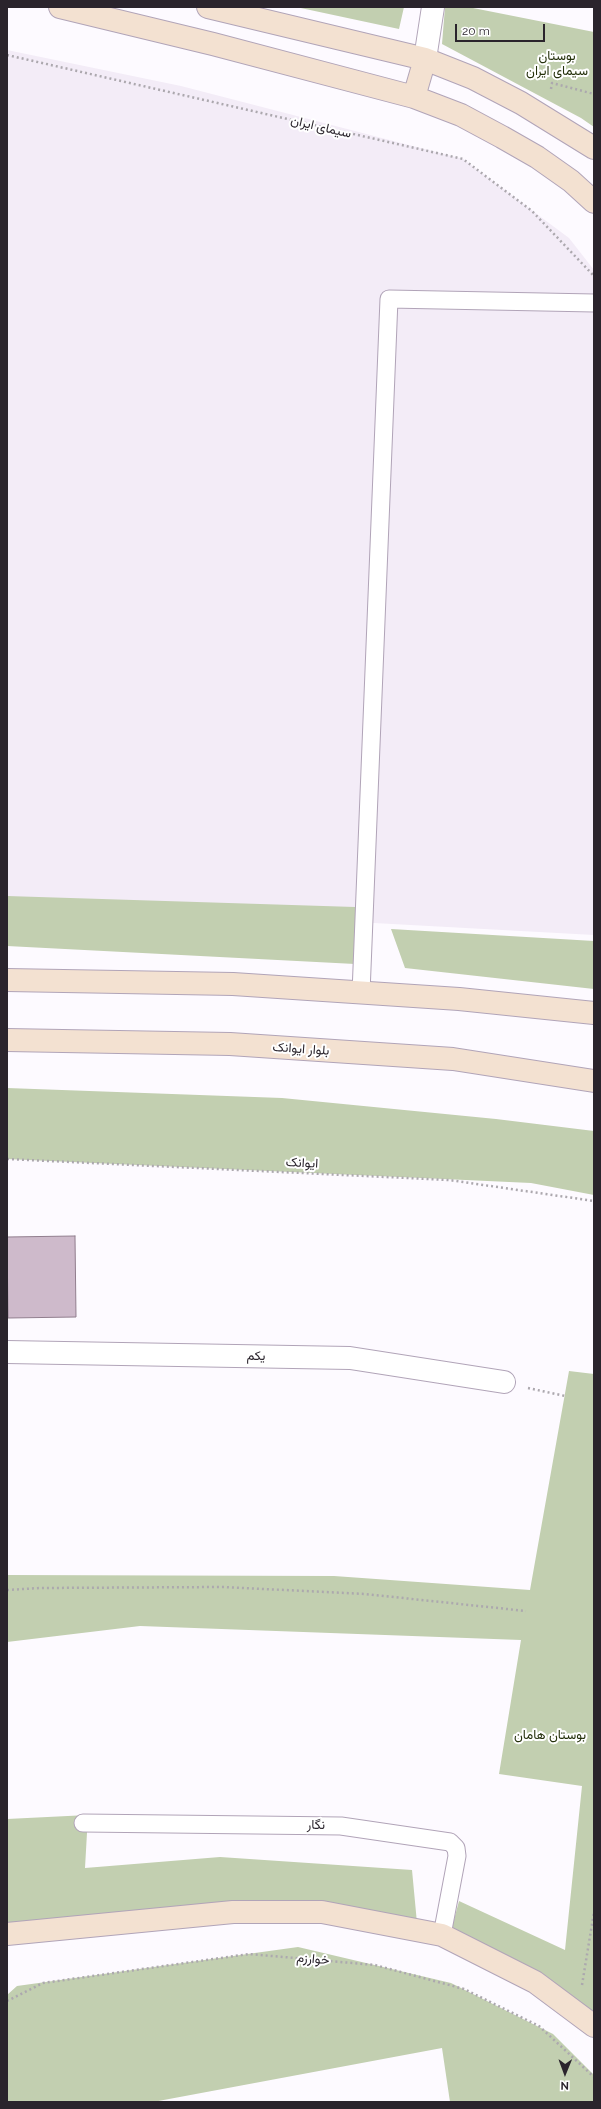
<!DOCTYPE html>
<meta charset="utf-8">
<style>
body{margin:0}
#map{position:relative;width:601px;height:2109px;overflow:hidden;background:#fdfaff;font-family:Raleway,sans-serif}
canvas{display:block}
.frame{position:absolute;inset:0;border:8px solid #2a242c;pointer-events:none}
.north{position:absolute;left:545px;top:2053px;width:40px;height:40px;-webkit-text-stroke:3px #fff;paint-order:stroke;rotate:181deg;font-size:11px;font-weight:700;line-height:16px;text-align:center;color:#2a242c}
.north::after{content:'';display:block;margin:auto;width:14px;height:18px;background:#2a242c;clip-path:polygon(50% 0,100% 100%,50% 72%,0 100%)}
.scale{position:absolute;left:455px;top:24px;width:90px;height:18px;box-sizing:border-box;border:2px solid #2a242c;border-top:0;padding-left:5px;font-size:12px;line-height:14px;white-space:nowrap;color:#2a242c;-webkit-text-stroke:3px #fff;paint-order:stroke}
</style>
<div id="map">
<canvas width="601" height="2109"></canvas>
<div class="frame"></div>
<div class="north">N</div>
<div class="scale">20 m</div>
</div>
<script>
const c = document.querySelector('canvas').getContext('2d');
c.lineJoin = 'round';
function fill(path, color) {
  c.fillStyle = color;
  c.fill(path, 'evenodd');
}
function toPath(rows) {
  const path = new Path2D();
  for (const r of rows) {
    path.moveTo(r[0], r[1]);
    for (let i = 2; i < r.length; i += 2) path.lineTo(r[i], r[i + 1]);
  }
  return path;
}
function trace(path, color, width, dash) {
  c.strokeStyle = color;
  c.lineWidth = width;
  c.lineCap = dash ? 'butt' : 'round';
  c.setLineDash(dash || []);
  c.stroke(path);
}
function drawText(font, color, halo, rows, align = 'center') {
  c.font = font + ' Raleway,Vazirmatn,sans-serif';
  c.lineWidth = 4;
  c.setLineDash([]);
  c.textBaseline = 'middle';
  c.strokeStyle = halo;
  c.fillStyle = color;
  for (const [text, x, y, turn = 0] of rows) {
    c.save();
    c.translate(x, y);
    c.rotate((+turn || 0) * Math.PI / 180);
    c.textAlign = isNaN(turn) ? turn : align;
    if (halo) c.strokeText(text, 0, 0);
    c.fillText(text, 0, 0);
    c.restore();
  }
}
fill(toPath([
 [7,50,181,86,463,159,569,238,594,270,594,935,7,903]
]), '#f3ecf7');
fill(toPath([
 [296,7,404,7,399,29],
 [445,7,468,7,594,32,594,127,581,118,442,44],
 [7,896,355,907,355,964,7,946],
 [391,929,594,941,594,989,405,968],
 [7,1088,282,1098,496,1119,594,1131,594,1195,531,1183,7,1159],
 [569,1371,594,1374,594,2016,452,1927,459,1901,565,1950,582,1786,499,1774,521,1640,140,1626,7,1642,7,1575,334,1576,530,1590],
 [88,1815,85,1868,220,1857,412,1870,417,1923,314,1903,7,1924,7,1819],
 [298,1947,451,1983,553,2034,594,2075,594,2102,450,2102,442,2048,153,2102,7,2102,7,1995,17,1986]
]), '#c2cfb0');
const building = toPath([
 [75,1236,76,1317,8,1318,7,1237,75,1236]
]);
fill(building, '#cebacb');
trace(building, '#917e8e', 1);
const lane = toPath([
 [361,993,389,299,594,303],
 [83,1823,341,1826,450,1842,456,1848,457,1856,442,1935]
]);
const street = toPath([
 [425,59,433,7],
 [7,1352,350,1358,504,1382]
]);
const secondary = toPath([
 [60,7,213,44,414,97,461,115,502,137,537,157,571,181,594,202],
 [208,7,425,59,473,78,521,103,594,148],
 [414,97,425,59],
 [7,980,233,984,459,999,594,1013],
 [7,1040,230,1044,453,1059,594,1081],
 [7,1934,233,1912,322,1912,442,1935,535,1982,594,2026]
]);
trace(lane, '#b1a4b8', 19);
trace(street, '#b1a4b8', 24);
trace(secondary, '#b1a4b8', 24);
trace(toPath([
 [7,55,463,159,532,211,594,276],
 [551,89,552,83,594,94],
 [7,1159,449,1180,594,1201],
 [528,1388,565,1396],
 [7,1590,40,1588,224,1587,365,1594,526,1611],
 [582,1985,594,1912],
 [7,2001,43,1983,249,1954,375,1965,464,1989,539,2026,594,2077]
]), '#aca8ae', 2.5, [2, 3]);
trace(lane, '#fff', 17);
trace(street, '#fff', 22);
trace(secondary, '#f3e1d1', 22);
drawText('13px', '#24300b', '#fff', [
 ["بوستان",557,56],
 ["سیمای ایران",557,71],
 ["بوستان هامان",550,1735]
]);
drawText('13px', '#2a242c', '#fff', [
 ["سیمای ایران",321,127,13],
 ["بلوار ایوانک",301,1049,4],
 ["ایوانک",302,1163,3],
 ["یکم",256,1356,1],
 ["نگار",316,1825,1],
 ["خوارزم",313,1959,5]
]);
</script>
